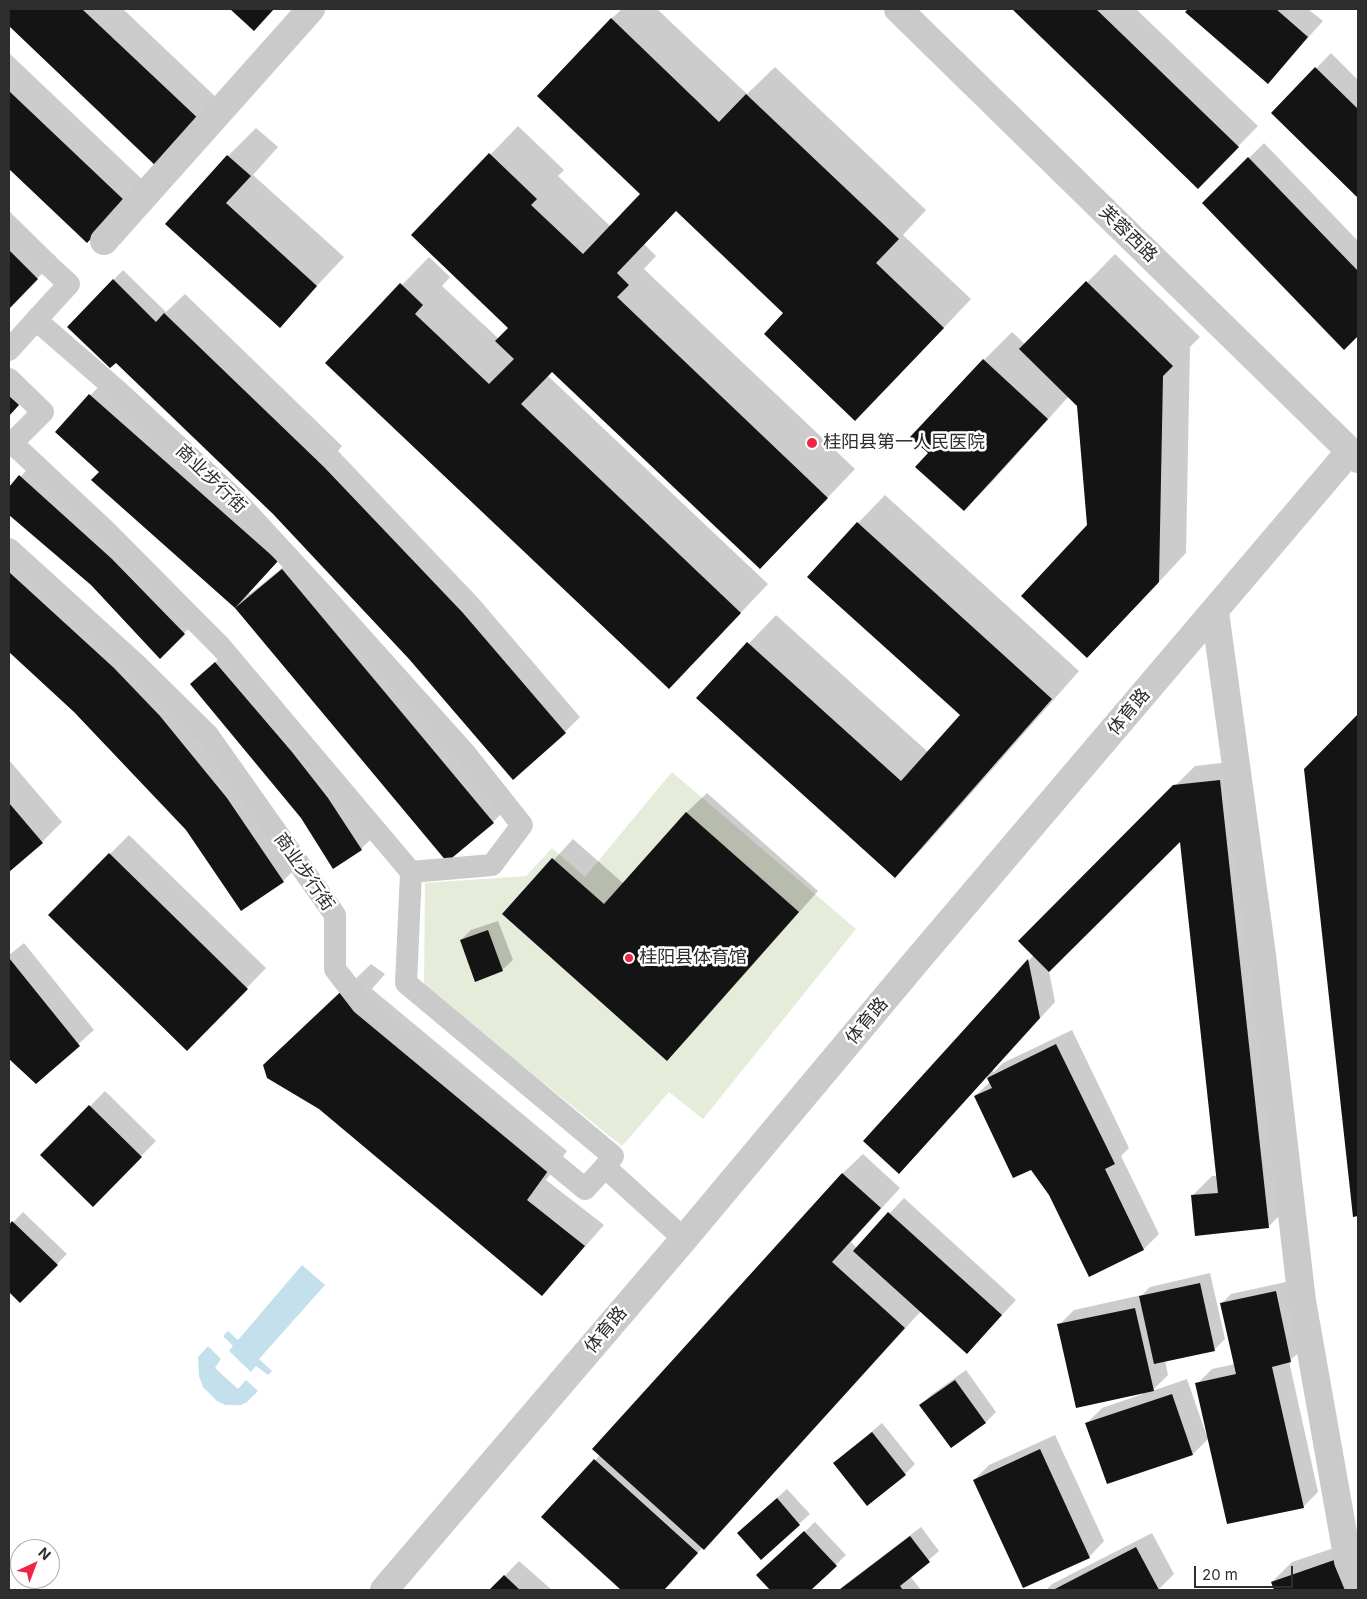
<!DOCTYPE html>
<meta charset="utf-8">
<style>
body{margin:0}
#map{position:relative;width:1367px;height:1599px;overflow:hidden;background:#fff;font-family:Inter,sans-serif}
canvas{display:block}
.frame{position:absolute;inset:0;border:10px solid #2d2d2d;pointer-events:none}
.north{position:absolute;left:10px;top:1539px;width:50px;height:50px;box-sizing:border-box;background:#fff;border:1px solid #ababab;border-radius:50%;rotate:43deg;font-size:14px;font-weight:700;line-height:20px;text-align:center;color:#2d2d2d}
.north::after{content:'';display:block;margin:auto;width:18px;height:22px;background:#ed2644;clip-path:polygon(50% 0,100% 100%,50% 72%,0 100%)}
.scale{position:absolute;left:1194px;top:1566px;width:99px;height:22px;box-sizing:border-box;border:2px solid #2d2d2d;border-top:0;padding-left:6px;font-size:15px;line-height:18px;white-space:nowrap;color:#2d2d2d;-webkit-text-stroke:4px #fff;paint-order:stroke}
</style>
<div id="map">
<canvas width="1367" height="1599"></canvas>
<div class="frame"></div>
<div class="north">N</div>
<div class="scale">20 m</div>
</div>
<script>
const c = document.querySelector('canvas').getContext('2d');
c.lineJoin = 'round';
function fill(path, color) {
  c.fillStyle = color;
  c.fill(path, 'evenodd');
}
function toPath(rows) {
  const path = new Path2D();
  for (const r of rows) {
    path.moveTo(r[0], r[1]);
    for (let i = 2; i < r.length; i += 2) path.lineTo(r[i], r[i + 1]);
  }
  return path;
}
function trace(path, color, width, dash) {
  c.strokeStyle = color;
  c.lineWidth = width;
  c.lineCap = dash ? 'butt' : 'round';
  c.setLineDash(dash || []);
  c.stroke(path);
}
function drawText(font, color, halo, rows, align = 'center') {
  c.font = font + ' Inter,"Noto Sans SC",sans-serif';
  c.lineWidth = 5;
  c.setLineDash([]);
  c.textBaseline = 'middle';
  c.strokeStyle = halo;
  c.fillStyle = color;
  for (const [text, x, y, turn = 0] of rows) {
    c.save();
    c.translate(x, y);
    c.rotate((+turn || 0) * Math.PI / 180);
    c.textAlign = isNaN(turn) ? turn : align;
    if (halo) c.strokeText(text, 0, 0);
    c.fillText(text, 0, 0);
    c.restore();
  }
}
fill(toPath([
 [672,772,856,929,703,1119,669,1092,622,1146,424,987,425,883,526,876,552,848,585,877]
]), '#e5ecda');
fill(toPath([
 [302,1265,325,1285,259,1359,272,1371,268,1375,256,1366,251,1372,229,1351,233,1346,223,1336,228,1331,238,1340],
 [208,1346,221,1359,215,1368,238,1389,246,1380,258,1391,247,1402,241,1405,225,1405,217,1401,203,1387,199,1376,198,1357]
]), '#c5e0ed');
fill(toPath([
 [9,9,123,9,221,102,159,167,9,24],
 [622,9,657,9,747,94,775,67,926,210,903,235,971,299,883,392,785,313,676,210,644,244,656,256,644,269,855,469,788,539,553,371,548,376,768,584,696,660,327,363,429,257,450,277,442,286,499,339,510,327,413,235,518,126,564,170,558,176,611,227,642,194,611,19],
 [1014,9,1136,9,1258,126,1198,187],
 [1190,9,1308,9,1323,21,1268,82,1187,12],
 [9,53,145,182,87,241,9,167],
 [1331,53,1358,80,1358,196,1273,113],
 [256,128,278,147,253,175,344,257,279,326,166,223,228,156],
 [1264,143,1358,241,1358,335,1344,348,1204,203],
 [9,211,57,258,9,308],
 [1115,254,1200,337,1190,347,1186,553,1115,629,1089,525,1078,405,1069,396,992,482,964,510,930,453,984,360,1012,332,1026,345],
 [123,270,166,312,185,294,342,446,338,451,478,598,580,717,565,732,410,658,130,350,69,327],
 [9,367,33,389,9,415],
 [100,385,292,545,249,593,250,594,298,555,508,807,493,822,236,607,93,480,100,471,57,432],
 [35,461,199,618,160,657,91,584,9,513,9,489],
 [885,495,1079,671,923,848,895,876,698,697,776,615,928,752,962,715,858,523],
 [9,543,129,653,298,866,283,881,187,830,75,711,9,650],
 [231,648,376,834,361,849,302,817,191,684],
 [1358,716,1358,1215,1354,1215,1306,769],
 [9,760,62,822,42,842,9,870],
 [1239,761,1288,1207,1268,1227,1192,1196,1212,1176,1217,1176,1181,839,1049,971,1055,1002,992,1071,994,1072,1003,1063,1072,1030,1129,1148,1121,1156,1159,1234,1144,1249,1089,1275,1050,1194,975,1096,990,1082,987,1076,914,1157,865,1141,1034,955,1020,941,1195,766],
 [707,793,818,891,687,1039,667,1059,504,914,573,839,624,884,687,812],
 [129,835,266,968,207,1029,110,854],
 [498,921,513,960,502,970,461,940,471,930],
 [24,943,94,1030,36,1082,9,1058,9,955],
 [371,964,385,974,372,989,567,1151,546,1180,604,1225,561,1274,541,1294,285,1046],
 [105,1091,156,1141,93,1205,42,1155],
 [863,1154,900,1188,851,1242,857,1248,904,1198,1016,1300,967,1353,921,1311,724,1528,704,1548,703,1547,664,1590,623,1590,543,1517,600,1455,594,1449,843,1173],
 [23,1212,67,1254,20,1301,9,1290,9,1227],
 [1210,1273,1225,1339,1215,1349,1165,1360,1168,1375,1152,1391,1187,1379,1206,1434,1208,1434,1197,1384,1212,1369,1235,1364,1221,1304,1231,1294,1286,1282,1301,1351,1289,1361,1318,1492,1303,1507,1209,1438,1193,1454,1087,1423,1102,1408,1143,1394,1143,1392,1059,1325,1074,1310,1142,1295,1150,1287],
 [966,1370,996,1412,986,1422,951,1446,921,1405,931,1395],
 [882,1423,915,1464,905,1474,834,1463],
 [1055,1435,1104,1541,1089,1557,974,1480,989,1465],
 [787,1489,810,1514,761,1558,749,1523],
 [815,1522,846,1555,810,1590,771,1590,758,1575],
 [921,1527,939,1551,910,1576,921,1590,838,1590],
 [1152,1533,1174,1574,1158,1590,1046,1590,1052,1584],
 [1358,1540,1358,1590,1275,1590,1272,1582,1292,1562],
 [519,1561,552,1590,491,1590]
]), '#0003');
fill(toPath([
 [9,9,82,9,203,123,159,169,9,26],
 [230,9,274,9,254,31],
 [1012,9,1096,9,1239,147,1198,189],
 [1188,9,1276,9,1308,37,1268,84,1185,12],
 [611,18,719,122,746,94,899,239,876,263,944,328,855,421,764,334,783,313,676,211,617,273,629,285,617,297,828,498,760,569,552,372,521,404,741,613,669,689,325,363,400,283,423,305,415,314,489,384,514,359,495,341,508,328,411,235,489,153,537,199,531,205,583,254,640,194,537,96],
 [1315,67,1358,109,1358,198,1271,113],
 [9,91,126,202,87,243,9,169],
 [227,155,251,176,226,203,317,286,280,328,165,224],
 [1248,157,1358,271,1358,336,1344,350,1202,203],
 [9,250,38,279,9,309],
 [113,279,156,322,164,313,324,467,463,613,566,733,513,780,409,659,273,514,116,363,110,368,67,327],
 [1086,281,1173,366,1163,376,1159,582,1087,658,1021,596,1087,525,1077,406,1019,349],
 [983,359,1048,419,964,511,915,467,928,453,910,437],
 [89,394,278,561,235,608,282,569,494,823,447,862,235,608,91,480,99,472,55,432],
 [9,396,19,405,9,416],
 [19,475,112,559,185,634,160,659,91,585,9,515,9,487],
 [857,522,1052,699,895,878,696,698,747,642,901,781,960,715,807,577],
 [9,572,114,668,160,716,227,798,284,882,241,911,186,830,74,712,9,652],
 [215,662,292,752,328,798,362,850,333,869,301,818,190,684],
 [1358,714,1358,1216,1353,1217,1304,769],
 [1220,780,1269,1228,1195,1236,1191,1195,1218,1193,1180,842,1049,972,1018,941,1173,785],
 [9,803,43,843,9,872],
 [686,812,799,912,667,1061,502,914,552,858,604,904],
 [109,853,248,989,187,1051,48,915],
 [488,930,503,971,475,982,460,940],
 [9,958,80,1046,36,1084,9,1059],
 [1028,959,1040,1018,899,1174,863,1141],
 [351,982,548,1171,527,1200,585,1246,542,1296,319,1109,267,1078,263,1065],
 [1056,1044,1115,1164,1105,1169,1144,1250,1089,1277,1049,1195,1031,1170,1013,1178,974,1096,992,1088,987,1078],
 [89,1105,142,1157,93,1207,40,1155],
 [842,1173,881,1208,832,1262,905,1328,704,1550,592,1449],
 [888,1212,1002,1315,967,1354,853,1251],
 [12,1221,58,1265,20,1303,9,1292,9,1225],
 [1200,1283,1215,1351,1154,1364,1139,1296],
 [1276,1291,1291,1362,1272,1367,1304,1508,1227,1524,1195,1383,1236,1374,1220,1303],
 [1135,1308,1154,1391,1076,1408,1057,1324],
 [955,1380,986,1423,951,1448,919,1405],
 [1172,1394,1193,1455,1107,1484,1085,1423],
 [872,1432,906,1475,867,1506,833,1463],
 [1040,1449,1090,1558,1023,1588,973,1480],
 [594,1459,698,1553,664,1590,621,1590,541,1517],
 [777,1498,800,1525,761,1560,737,1533],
 [804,1531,837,1566,811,1590,770,1590,756,1575],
 [910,1536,930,1562,900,1586,903,1590,839,1590],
 [1136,1547,1159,1590,1053,1590],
 [1340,1558,1351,1590,1274,1590,1271,1582],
 [504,1575,520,1590,489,1590]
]), '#141414');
trace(toPath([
 [9,229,69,284,36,320,119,392,232,496,325,597,465,753,522,825,492,865,411,872],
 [9,350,36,320],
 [9,379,43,412,12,443,105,530,221,647,411,872,406,983,613,1156,605,1167,684,1239],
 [9,549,139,667,208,735,335,915,335,969,362,1004,585,1189,605,1167]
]), '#cacaca', 22);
trace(toPath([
 [104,241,311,9]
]), '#cacaca', 28);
trace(toPath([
 [898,9,1358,459],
 [1215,612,1262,955,1302,1301,1348,1561,1358,1585],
 [384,1590,684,1239,919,958,1350,451]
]), '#cacaca', 28);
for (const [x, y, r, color] of [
 [812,443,6,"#ed2644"],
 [629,958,5,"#ed2644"]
]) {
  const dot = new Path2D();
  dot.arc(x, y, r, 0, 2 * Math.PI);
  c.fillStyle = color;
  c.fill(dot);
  trace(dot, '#fff', 2);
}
drawText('18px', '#2d2d2d', '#fff', [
 ["芙蓉西路",1128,234,44],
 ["商业步行街",211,479,44],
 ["体育路",1129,712,-50],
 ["商业步行街",304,872,55],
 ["体育路",867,1021,-50],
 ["体育路",606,1330,-50]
]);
drawText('18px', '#2d2d2d', '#fff', [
 ["桂阳县第一人民医院",823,443],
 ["桂阳县体育馆",639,958]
], 'left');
</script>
